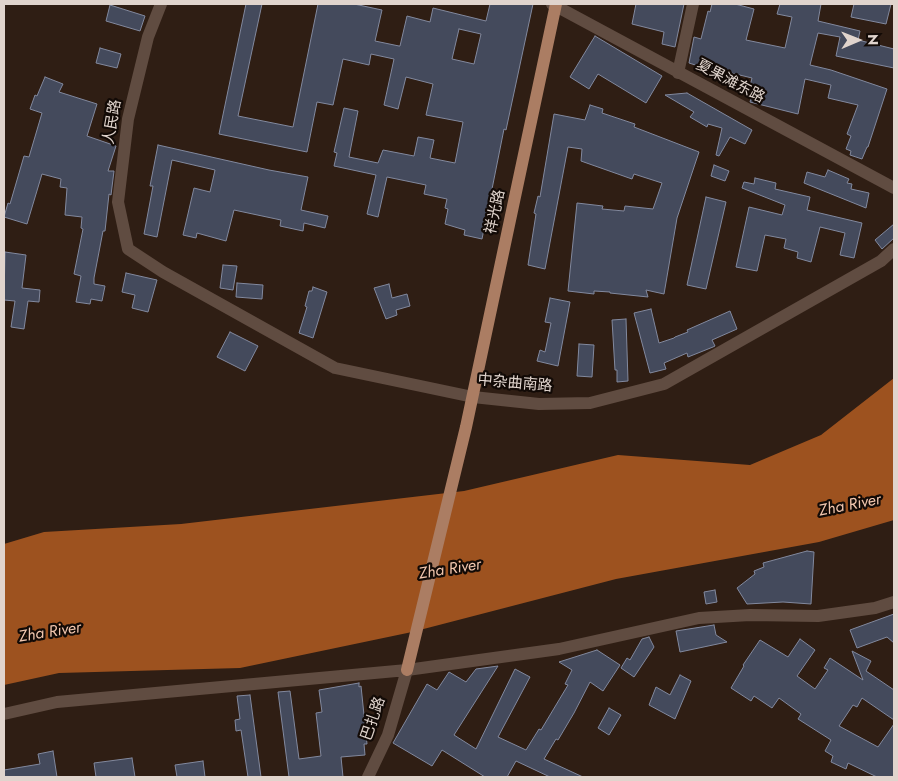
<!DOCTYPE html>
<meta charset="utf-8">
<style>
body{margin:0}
#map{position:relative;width:898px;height:781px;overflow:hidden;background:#2f1e14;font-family:Jost,sans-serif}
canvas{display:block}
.frame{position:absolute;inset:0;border:5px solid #e0d4cd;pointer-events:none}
.north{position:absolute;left:833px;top:15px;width:50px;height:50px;-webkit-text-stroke:4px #120a06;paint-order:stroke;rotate:89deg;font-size:14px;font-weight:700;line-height:20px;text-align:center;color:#e0d4cd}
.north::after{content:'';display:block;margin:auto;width:18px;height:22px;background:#e0d4cd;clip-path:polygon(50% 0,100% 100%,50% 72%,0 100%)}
</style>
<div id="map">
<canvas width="898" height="781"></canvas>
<div class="frame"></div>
<div class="north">N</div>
</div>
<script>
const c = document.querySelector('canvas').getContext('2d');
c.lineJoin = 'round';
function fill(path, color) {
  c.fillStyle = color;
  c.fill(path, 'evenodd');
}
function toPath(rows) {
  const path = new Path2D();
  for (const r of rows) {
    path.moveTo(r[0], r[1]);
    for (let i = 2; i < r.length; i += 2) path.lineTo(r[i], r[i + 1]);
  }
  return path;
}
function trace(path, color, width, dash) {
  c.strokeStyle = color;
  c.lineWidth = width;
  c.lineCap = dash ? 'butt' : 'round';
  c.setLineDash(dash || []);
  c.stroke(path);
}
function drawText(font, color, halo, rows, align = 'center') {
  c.font = font + ' Jost,"Noto Sans SC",sans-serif';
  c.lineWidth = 4.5;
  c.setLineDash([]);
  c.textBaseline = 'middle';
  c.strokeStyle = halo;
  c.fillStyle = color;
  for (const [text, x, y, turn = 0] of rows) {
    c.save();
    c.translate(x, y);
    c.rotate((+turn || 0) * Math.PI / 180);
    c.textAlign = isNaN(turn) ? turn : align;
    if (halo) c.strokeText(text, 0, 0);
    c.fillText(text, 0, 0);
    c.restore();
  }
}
fill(toPath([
 [894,378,894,520,819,542,616,579,412,632,240,668,59,673,4,685,4,544,44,532,181,524,464,491,618,455,750,465,821,435]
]), '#9d521f');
const building = toPath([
 [246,4,262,4,238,116,293,127,318,4,354,4,382,10,375,41,399,46,400,46,407,16,430,22,433,8,486,21,490,4,533,4,506,130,504,129,482,239,464,235,465,230,445,224,448,209,445,208,447,199,424,194,426,185,387,177,378,217,367,214,376,175,334,166,337,153,334,152,344,108,358,111,349,157,378,163,383,150,414,156,418,137,434,140,430,158,455,163,463,122,426,115,433,84,406,77,398,109,384,105,394,59,371,54,369,65,343,59,333,105,317,102,307,152,219,134,246,4],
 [459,29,481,34,474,64,452,59,459,29],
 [636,4,684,4,675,47,662,44,664,32,632,24,636,4],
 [712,4,735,4,754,9,746,40,785,48,792,17,777,14,780,4,821,4,818,21,860,31,858,40,894,49,894,68,836,56,840,37,818,33,810,65,831,70,887,89,868,147,867,147,862,159,850,155,851,151,846,149,851,136,847,134,858,105,828,98,831,85,805,79,798,114,750,102,754,87,750,86,752,78,711,68,711,70,689,63,694,37,701,39,708,11,710,12,712,4],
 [854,4,891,4,886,24,851,17,854,4],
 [110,5,145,16,140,31,106,21,110,5],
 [595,36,662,76,646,103,598,74,589,89,570,77,595,36],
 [100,48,121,54,117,68,96,63,100,48],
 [45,77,63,84,59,92,97,104,87,136,116,146,108,171,114,171,111,195,109,194,105,231,103,231,94,278,94,284,105,286,102,301,91,299,90,304,76,302,81,276,74,274,83,229,81,228,82,217,65,215,67,188,60,187,61,179,42,174,27,224,4,217,8,203,10,204,24,156,29,157,42,113,30,109,35,95,37,96,45,77],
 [687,93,752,130,745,144,730,137,719,156,716,155,722,128,708,124,707,127,690,117,694,112,665,95,687,93],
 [590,105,603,109,602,113,635,124,634,127,699,152,677,218,664,294,646,290,648,297,610,293,610,292,594,291,594,294,568,291,577,203,603,206,602,209,624,211,625,206,653,209,662,183,634,174,632,179,581,161,582,149,568,147,545,269,528,265,536,214,534,213,538,196,540,197,554,114,585,120,590,105],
 [158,145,269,170,308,177,301,210,328,216,325,228,304,223,303,231,280,226,281,220,234,210,226,241,197,233,196,238,183,235,194,188,210,192,215,170,172,160,157,237,144,234,153,186,150,186,158,145],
 [714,165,729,171,725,181,711,176,714,165],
 [828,170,849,179,847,183,852,184,851,189,869,193,866,208,804,183,807,172,825,177,828,170],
 [755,178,776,183,775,189,810,197,807,210,862,223,854,258,840,255,845,233,820,227,811,262,797,258,798,252,784,248,786,239,765,235,757,271,736,267,749,207,782,215,785,205,742,188,744,182,754,184,755,178],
 [706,197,726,202,706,289,687,285,706,197],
 [894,224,894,238,882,249,875,240,894,224],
 [5,252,26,255,22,288,40,290,39,302,28,301,24,329,11,327,15,301,4,300,5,252],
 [223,265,237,266,233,290,220,288,223,265],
 [126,273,157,280,148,312,132,308,135,295,122,292,126,273],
 [237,283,263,285,262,299,236,297,237,283],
 [389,284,392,298,407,294,410,306,396,310,397,315,386,319,374,288,389,284],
 [313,287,327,292,313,338,299,333,307,307,305,306,309,291,312,291,313,287],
 [550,298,570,302,558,366,537,361,540,350,545,352,551,323,545,322,550,298],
 [651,309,659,343,674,338,675,337,688,332,687,330,730,311,737,329,712,340,715,346,713,347,688,357,687,353,664,363,666,369,650,373,634,313,651,309],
 [626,319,628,381,617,382,617,370,615,370,612,320,626,319],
 [230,332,258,346,245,371,217,357,230,332],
 [579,344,594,345,592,377,577,376,579,344],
 [807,551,814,552,811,604,783,602,747,604,737,588,755,574,754,571,764,567,763,563,807,551],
 [715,590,717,602,706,604,704,592,715,590],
 [894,614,894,643,887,637,857,648,850,630,894,614],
 [714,625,716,635,727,642,680,652,676,631,714,625],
 [649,637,654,647,634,677,621,668,627,658,630,660,642,639,649,637],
 [800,639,815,650,797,676,815,689,828,670,824,668,830,658,863,680,852,651,871,661,866,671,894,690,894,720,862,698,857,707,853,705,839,726,878,747,894,724,894,777,877,777,848,763,846,769,831,762,833,756,825,751,831,740,798,719,801,714,779,698,772,708,754,696,751,701,731,688,744,666,743,665,760,640,788,657,800,639],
 [597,650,620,665,603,691,590,682,574,713,558,740,556,739,544,759,583,777,550,777,516,761,507,777,485,777,442,750,432,766,393,743,427,684,437,690,449,672,466,682,476,669,498,666,454,735,476,749,515,669,530,677,498,737,526,750,539,729,541,730,568,685,565,684,572,670,559,662,597,650],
 [680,675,691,681,675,719,649,705,656,687,670,695,680,675],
 [359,683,359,687,361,686,367,744,364,744,365,755,341,757,343,777,289,777,278,692,290,691,299,759,321,756,316,713,322,712,319,690,359,683],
 [250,695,259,762,261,777,248,777,241,730,236,731,235,720,240,719,237,696,250,695],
 [609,708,621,715,609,735,598,728,609,708],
 [53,751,57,777,4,777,4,770,40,764,38,754,53,751],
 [132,758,135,777,96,777,94,763,132,758],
 [203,761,205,777,177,777,175,765,203,761]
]);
fill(building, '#444a5c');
trace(building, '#82899e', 1);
trace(toPath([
 [161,4,148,37,128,119,118,202,128,249,163,272,335,368,473,397,539,404,590,403,664,384,881,261,894,249],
 [552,4,894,188],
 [678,73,693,4],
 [4,714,57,702,407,670,559,649,699,618,750,615,818,616,875,608,894,602],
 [368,777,388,735,407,670]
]), '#604c41', 12);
trace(toPath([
 [407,670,466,427,556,4]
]), '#ab7d63', 12);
drawText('15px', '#e0d4cd', '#120a06', [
 ["夏果滩东路",730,82,28],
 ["人民路",113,122,-80],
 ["祥光路",496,212,-78],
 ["中杂曲南路",515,384,5],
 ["巴扎路",374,719,-71]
]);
drawText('italic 16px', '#f1c6ae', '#120a06', [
 ["Zha River",850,506,-11],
 ["Zha River",450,570,-9],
 ["Zha River",50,633,-9]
]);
</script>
